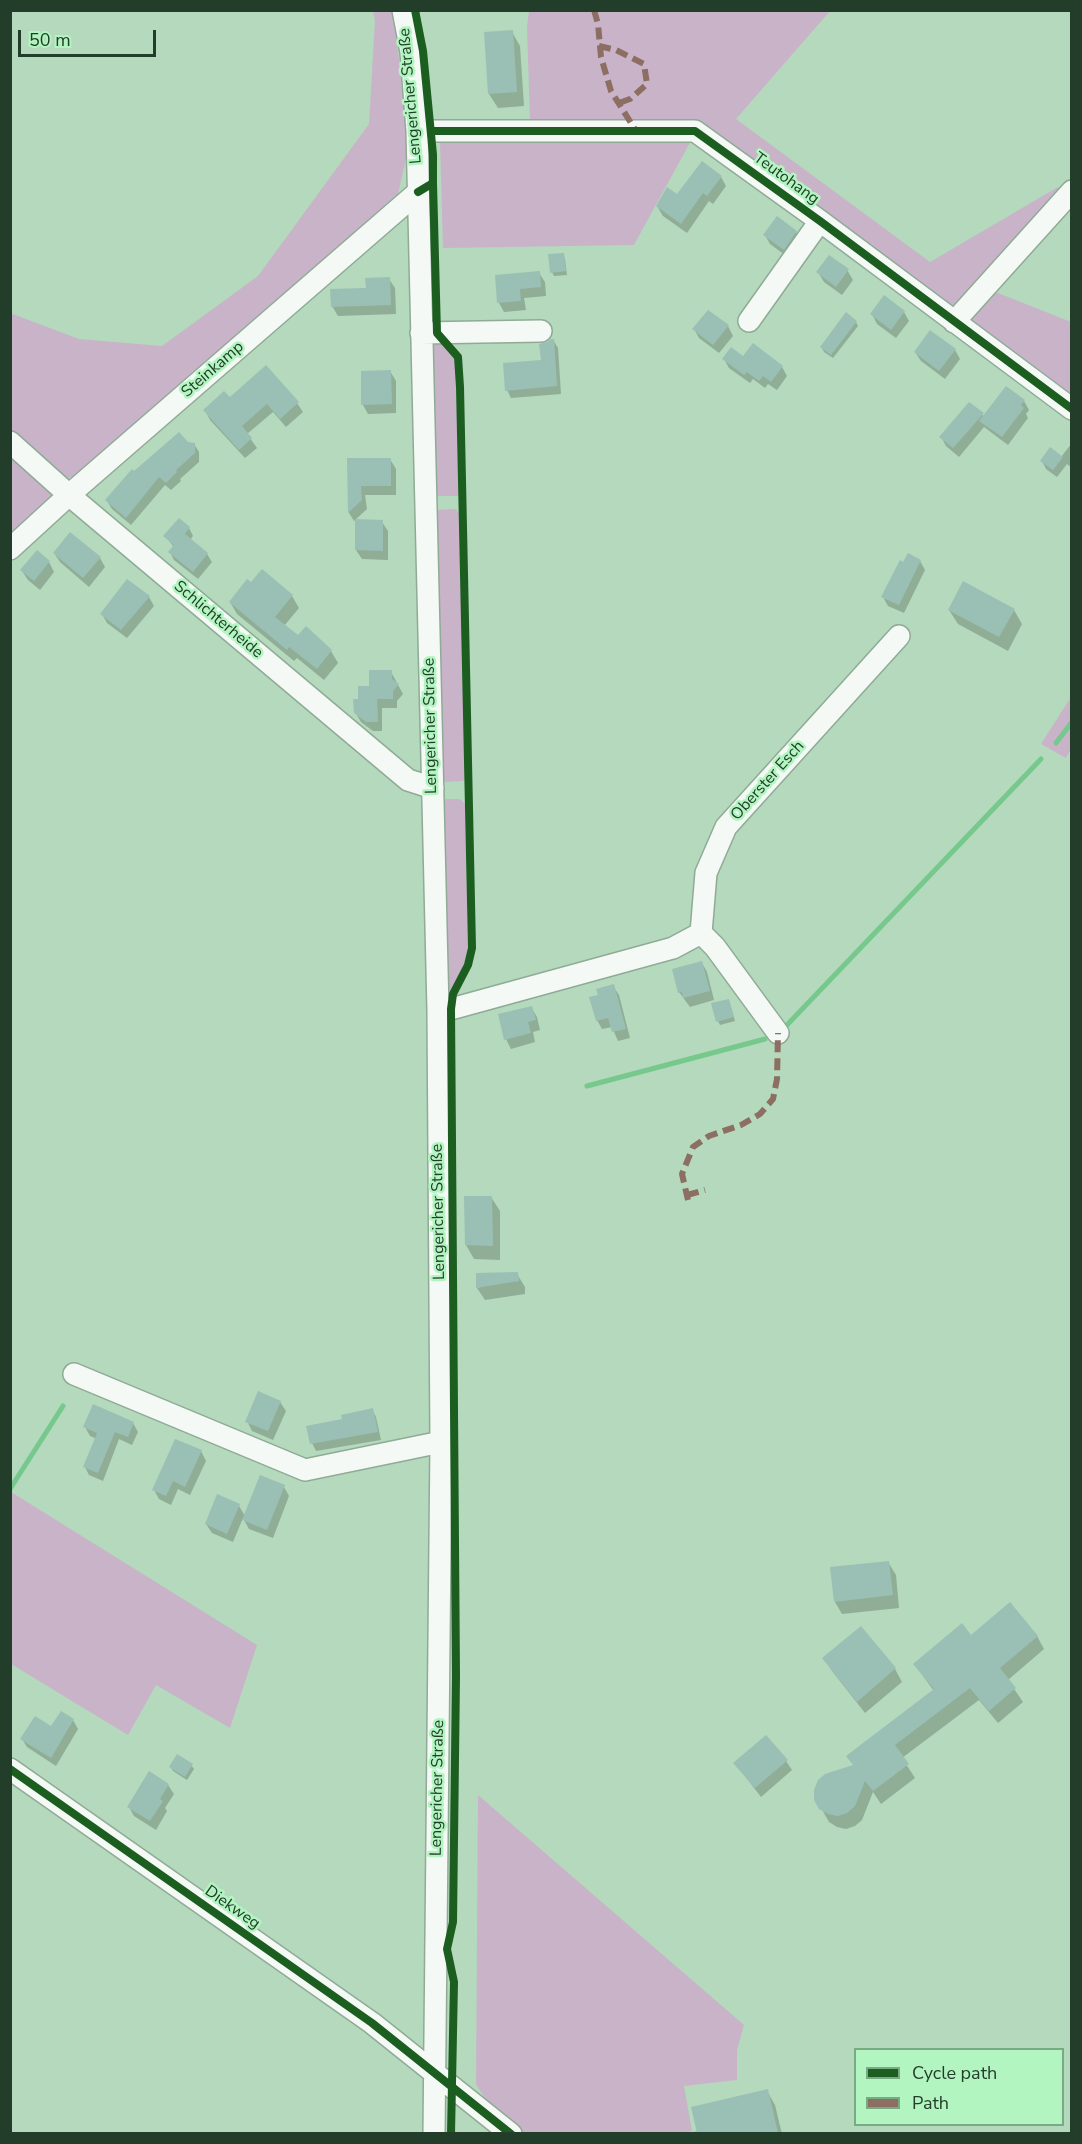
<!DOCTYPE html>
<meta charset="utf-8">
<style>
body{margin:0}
#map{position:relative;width:1082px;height:2144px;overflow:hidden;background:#b4d9bc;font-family:"Nunito Sans",sans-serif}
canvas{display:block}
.frame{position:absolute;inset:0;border:12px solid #223d29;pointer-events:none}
.legend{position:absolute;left:854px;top:2048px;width:210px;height:78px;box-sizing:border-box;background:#b2f5c0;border:2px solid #78ab84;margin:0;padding:8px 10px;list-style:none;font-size:18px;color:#223d29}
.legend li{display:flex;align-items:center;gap:12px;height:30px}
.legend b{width:30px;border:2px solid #78ab84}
.scale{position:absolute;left:18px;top:30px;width:138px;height:27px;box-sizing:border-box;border:3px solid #223d29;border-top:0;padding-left:8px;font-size:18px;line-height:21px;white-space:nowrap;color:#223d29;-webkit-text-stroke:4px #b2f5c0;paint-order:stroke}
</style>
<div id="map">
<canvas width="1082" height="2144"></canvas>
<div class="frame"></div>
<ul class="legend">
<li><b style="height:8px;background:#1b5e20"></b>Cycle path</li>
<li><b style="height:8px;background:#8d6e63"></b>Path</li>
</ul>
<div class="scale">50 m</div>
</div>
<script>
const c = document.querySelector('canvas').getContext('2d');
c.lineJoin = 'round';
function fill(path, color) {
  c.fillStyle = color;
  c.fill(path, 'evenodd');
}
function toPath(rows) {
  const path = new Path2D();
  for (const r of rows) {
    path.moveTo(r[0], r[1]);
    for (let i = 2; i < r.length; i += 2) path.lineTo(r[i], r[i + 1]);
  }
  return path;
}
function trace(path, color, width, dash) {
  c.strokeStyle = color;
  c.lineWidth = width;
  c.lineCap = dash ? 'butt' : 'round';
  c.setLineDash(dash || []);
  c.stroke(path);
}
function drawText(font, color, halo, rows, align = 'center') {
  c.font = font + ' "Nunito Sans",sans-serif';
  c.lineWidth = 5;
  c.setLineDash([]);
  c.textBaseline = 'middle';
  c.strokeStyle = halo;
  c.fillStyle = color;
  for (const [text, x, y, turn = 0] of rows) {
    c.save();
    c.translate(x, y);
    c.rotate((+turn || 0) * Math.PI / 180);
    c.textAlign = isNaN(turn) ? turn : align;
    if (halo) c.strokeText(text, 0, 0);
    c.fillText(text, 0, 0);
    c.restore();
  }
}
fill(toPath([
 [373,11,393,11,395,21,408,150,398,194,88,470,66,479,11,430,10,313,79,339,162,346,258,276,369,124,375,21],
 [529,11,830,11,736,119,930,262,1058,187,1062,191,951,311,698,125,530,121,527,27],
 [693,137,634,245,443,248,440,141],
 [993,291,1071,322,1071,400,969,324,974,310],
 [440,341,455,360,456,370,459,496,434,496,430,345,434,342],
 [10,448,54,488,55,500,10,540],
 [456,509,460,515,465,779,463,781,446,782,442,780,435,510],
 [1071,697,1071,749,1066,758,1041,744],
 [446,799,460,799,465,804,468,946,465,961,450,996,445,993,443,800],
 [11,1492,257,1645,230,1728,156,1685,128,1735,11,1664],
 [478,1795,744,2025,737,2050,737,2080,684,2086,692,2131,680,2133,523,2133,489,2105,476,2084]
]), '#c9b3c9');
fill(toPath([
 [512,32,520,46,524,106,498,108,489,94],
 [721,177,726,186,713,204,709,201,687,233,663,216,657,206],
 [796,232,801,242,789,258,770,244,765,235],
 [563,254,565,259,567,275,554,276,552,272],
 [847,270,853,280,842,295,824,282,818,272],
 [539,273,545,282,546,296,524,298,526,310,504,312,499,303],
 [389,279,395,288,396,314,338,316,332,306],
 [904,312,909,321,896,338,877,324,872,314],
 [856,322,858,326,833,358,824,352,822,348],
 [728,326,733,336,719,353,699,338,694,329],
 [553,340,558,348,561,394,511,398,507,390,542,361],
 [955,350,960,359,945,379,921,361,915,352],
 [724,359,782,367,787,376,777,390,768,384,765,388,753,379,750,383,729,368],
 [390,371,396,381,396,413,368,414,363,405],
 [230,400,297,403,303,412,286,427,273,412,247,434,257,448,245,458,210,420,205,410],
 [1024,401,1029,410,1026,414,1028,418,1008,445,984,427,959,457,946,446,941,437,982,414,984,417],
 [1072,443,1072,468,1067,464,1057,477,1046,469,1042,461,1061,457],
 [187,444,194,444,199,452,199,462,180,479,181,481,171,490,165,485,131,525,112,509,107,501,134,473],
 [390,459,396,469,396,495,365,495,367,509,354,521,349,513,349,460],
 [357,521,382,522,388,531,388,560,362,559,356,550],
 [189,528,193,536,190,540,207,554,212,562,198,579,174,560,170,552,174,547,165,536],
 [54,553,100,558,105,567,89,587,60,562],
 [920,561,925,570,904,613,888,606,883,597,904,564],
 [49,562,54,572,40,590,28,580,22,571],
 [292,596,299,608,284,626,299,637,331,651,338,663,324,680,297,658,294,661,237,614,230,602],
 [149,597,154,606,127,638,107,623,102,614],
 [949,610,1014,610,1022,624,1008,651,958,624],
 [391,672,403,694,397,701,397,708,382,708,382,731,373,731,361,722,355,712,359,700,371,687],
 [702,963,707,972,714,1000,690,1007,679,992],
 [613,986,619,995,630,1038,618,1041,612,1027,602,1029,597,1020,599,996],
 [730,1004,735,1021,720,1025,718,1021],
 [531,1007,537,1017,540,1030,533,1032,535,1042,511,1049,506,1039],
 [491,1197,500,1211,500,1260,474,1259,466,1245],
 [517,1274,525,1287,525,1294,485,1300,477,1288],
 [280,1402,286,1411,273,1440,252,1431,247,1421],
 [372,1409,376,1417,381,1440,316,1451,312,1443,343,1420],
 [133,1423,138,1432,132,1445,119,1439,103,1481,89,1475,85,1467,97,1439,90,1436,85,1427],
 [201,1451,206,1461,190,1495,178,1489,171,1505,159,1499,154,1490],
 [284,1487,289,1496,273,1538,249,1529,243,1518,233,1542,212,1533,206,1524,239,1506,245,1516],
 [888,1562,896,1575,899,1608,842,1614,835,1602],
 [861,1628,895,1669,902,1682,865,1713,832,1671,824,1658],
 [1037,1636,1044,1649,1008,1680,1023,1702,998,1723,979,1700,902,1758,915,1778,881,1804,873,1792,862,1820,855,1826,846,1829,837,1827,829,1822,816,1799,854,1766,848,1756,934,1691,915,1665,971,1637],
 [73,1720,78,1729,56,1766,27,1747,22,1739],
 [786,1761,792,1770,761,1797,735,1763],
 [191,1765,194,1769,187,1780,173,1771,171,1767],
 [168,1785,174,1794,165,1808,167,1811,156,1830,134,1816,129,1807],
 [767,2091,775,2105,782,2134,686,2134,698,2131]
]), '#0003');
trace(toPath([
 [1056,743,1072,722],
 [786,1026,1041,759],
 [587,1086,765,1039],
 [10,1489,63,1406]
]), '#76c88c', 5);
fill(toPath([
 [513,30,517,92,488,94,484,32],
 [702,161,722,176,707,196,703,193,681,224,656,206,667,187,677,194],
 [777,216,797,231,784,250,763,235],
 [564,253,566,271,550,273,548,254],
 [829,255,849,269,836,287,816,272],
 [540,271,541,287,520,289,521,301,497,303,495,275],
 [390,277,391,305,331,307,330,289,366,288,365,278],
 [884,295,905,311,891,330,870,314],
 [708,310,729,325,713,345,692,329],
 [846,312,857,321,831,355,820,347],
 [930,330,956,349,939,371,914,352],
 [551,339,554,339,557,386,505,391,503,363,541,360,539,344,547,342],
 [753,343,783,366,771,382,763,376,759,381,747,372,744,375,722,359,731,347,743,356],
 [266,365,299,402,280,419,267,404,242,426,252,438,239,450,203,410,224,391,230,397],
 [391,370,392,404,361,405,361,371],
 [1006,386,1025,400,1021,405,1024,408,1002,437,979,421],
 [969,402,984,413,953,448,939,437],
 [179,432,188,442,195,443,195,453,176,470,177,472,166,483,159,477,126,518,105,500,132,469,134,471],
 [1050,447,1063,457,1053,470,1040,461],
 [347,458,391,458,391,486,361,486,362,500,348,513],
 [179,518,190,527,185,534,208,553,193,572,168,552,174,545,163,536],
 [355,519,383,520,383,551,355,550],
 [70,532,101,557,83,578,53,553],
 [37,550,50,561,34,581,20,570],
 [908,553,921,560,899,605,881,597,900,560,903,562],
 [262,569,293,595,275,617,298,635,306,626,332,650,317,669,289,647,287,650,229,602,247,579,251,582],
 [127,579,150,596,121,630,100,614],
 [963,581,1015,609,999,637,948,610],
 [369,670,392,670,392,679,399,684,393,691,393,699,377,699,378,722,366,722,354,713,353,699,358,699,358,686,369,686],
 [702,961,710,991,683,998,682,992,678,993,672,969],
 [614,984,626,1029,612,1032,608,1018,596,1021,589,997,598,995,596,989],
 [729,999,734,1017,716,1022,711,1003],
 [532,1006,536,1020,528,1022,531,1033,504,1040,498,1014],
 [464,1196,492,1196,493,1246,465,1245],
 [518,1272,519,1281,476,1288,476,1273],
 [258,1391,281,1401,268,1431,245,1422],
 [93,1404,134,1422,128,1437,115,1432,98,1473,83,1467,97,1433,83,1427],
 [373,1408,378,1432,310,1444,306,1426,342,1419,341,1415],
 [175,1439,202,1450,185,1487,173,1481,166,1496,152,1490],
 [260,1475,285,1485,267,1530,242,1520],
 [217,1494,240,1504,227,1534,205,1524],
 [889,1561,893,1595,834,1602,830,1567],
 [1010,1602,1038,1636,1000,1668,1016,1688,989,1711,970,1688,895,1745,909,1764,873,1791,865,1781,855,1806,847,1813,838,1816,828,1814,819,1809,814,1800,814,1790,818,1780,825,1774,853,1765,846,1756,934,1689,913,1664,962,1623,971,1635],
 [861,1626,896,1668,857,1702,822,1658],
 [61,1711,74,1719,51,1758,20,1739,35,1716,51,1726],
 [766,1735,788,1760,755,1788,733,1763],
 [177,1754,193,1764,185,1777,169,1767],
 [149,1771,169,1784,160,1799,163,1801,150,1821,127,1807],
 [768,2089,778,2133,697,2133,691,2107]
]), '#9abfb5');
const minor = toPath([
 [403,10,411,52,417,131,438,1010,441,1442,434,2134],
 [417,131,695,131,820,221,1072,409],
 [749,321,820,221],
 [954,322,1072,191],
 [421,333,541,331],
 [10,442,69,495,408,780,433,788],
 [10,549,69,495,418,192],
 [701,933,706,873,726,827,899,636],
 [701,933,715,947,778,1033],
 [438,1010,451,1009,673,948,701,933],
 [74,1374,305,1470,441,1442],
 [10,1769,372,2023,511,2134]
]);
trace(minor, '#8fab95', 24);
trace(minor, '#f4f9f5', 21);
trace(toPath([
 [594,10,598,24,601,57,611,91,636,131],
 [599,46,616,50,644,64,647,84,630,99,619,103],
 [687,1195,705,1190],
 [688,1200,682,1174,693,1147,709,1136,741,1125,760,1114,773,1099,777,1079,778,1033]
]), '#8d6e63', 6, [12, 6]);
trace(toPath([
 [415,10,423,51,433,155,433,183,418,192],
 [431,131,695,131,820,221,1072,409],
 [433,183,437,333,458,357,460,387,472,948,468,965,453,994,451,1009,456,1676,453,1922,447,1949,454,1982,451,2134],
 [10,1769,372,2023,511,2134]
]), '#1b5e20', 8);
drawText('16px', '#223d29', '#b2f5c0', [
 ["Lengericher Straße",411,96,-95],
 ["Teutohang",786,179,36],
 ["Steinkamp",213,370,-41],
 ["Schlichterheide",218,620,40],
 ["Lengericher Straße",431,726,-91],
 ["Oberster Esch",768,781,-48],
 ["Lengericher Straße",439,1212,-91],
 ["Lengericher Straße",438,1788,-89],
 ["Diekweg",232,1908,35]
]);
</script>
